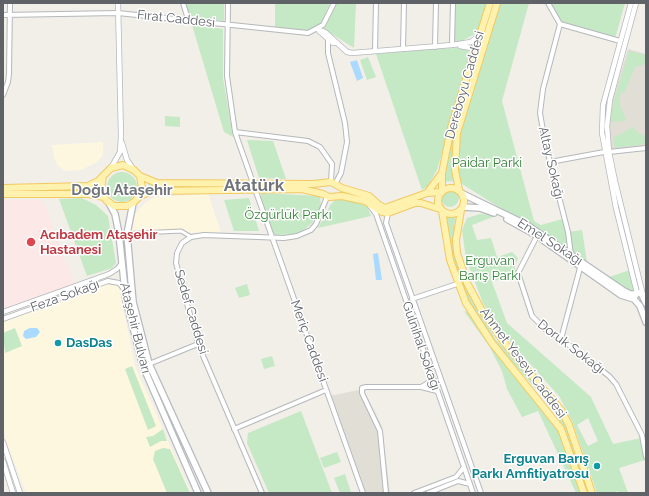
<!DOCTYPE html>
<meta charset="utf-8">
<style>
body{margin:0}
#map{position:relative;width:649px;height:496px;overflow:hidden;background:#f1efe8;font-family:Raleway,sans-serif}
canvas{display:block}
.frame{position:absolute;inset:0;border:4px solid #5f6368;pointer-events:none}
</style>
<div id="map">
<canvas width="649" height="496"></canvas>
<div class="frame"></div>
</div>
<script>
const c = document.querySelector('canvas').getContext('2d');
c.lineJoin = 'round';
function fill(path, color) {
  c.fillStyle = color;
  c.fill(path, 'evenodd');
}
function toPath(rows) {
  const path = new Path2D();
  for (const r of rows) {
    if (r.length === 3) {
      path.moveTo(r[0] + r[2], r[1]);
      path.arc(r[0], r[1], r[2], 0, 2 * Math.PI);
      continue;
    }
    path.moveTo(r[0], r[1]);
    for (let i = 2; i < r.length; i += 2) path.lineTo(r[i], r[i + 1]);
  }
  return path;
}
function trace(path, color, width, dash) {
  c.strokeStyle = color;
  c.lineWidth = width;
  c.lineCap = dash ? 'butt' : 'round';
  c.setLineDash(dash || []);
  c.stroke(path);
}
function drawText(font, color, halo, rows, align = 'center') {
  c.font = font + ' Raleway,sans-serif';
  c.lineWidth = 3;
  c.setLineDash([]);
  c.textBaseline = 'middle';
  c.strokeStyle = halo;
  c.fillStyle = color;
  for (const [text, x, y, turn = 0] of rows) {
    c.save();
    c.translate(x, y);
    c.rotate((+turn || 0) * Math.PI / 180);
    c.textAlign = isNaN(turn) ? turn : align;
    if (halo) c.strokeText(text, 0, 0);
    c.fillText(text, 0, 0);
    c.restore();
  }
}
fill(toPath([
 [103,142,103,155,97,162,81,170,65,171,58,166,54,158,52,145],
 [208,194,221,232,130,234,135,214,145,203,155,197],
 [112,282,118,283,135,366,191,493,26,493,5,439,3,414,3,322]
]), '#fef7e0');
fill(toPath([
 [628,49,646,54,646,145,612,150,609,134,610,108],
 [363,389,382,426,390,493,364,493,330,396]
]), '#e1ded6');
fill(toPath([
 [3,200,43,200,74,284,3,309]
]), '#fce8e6');
fill(toPath([
 [185,3,224,3,224,21,190,16],
 [275,3,330,3,321,24,306,31,275,28],
 [337,3,356,3,354,48,324,29],
 [454,3,486,3,478,32,462,41,453,41],
 [493,3,495,3,455,133,452,168,454,181,443,182,454,126],
 [499,3,529,3,502,101,534,221,541,225,566,218,569,232,582,230,587,262,462,184,456,169,457,133],
 [550,3,625,3,615,39,562,24],
 [192,25,223,29,223,78,233,137,224,132],
 [461,48,467,50,471,56,437,170,428,186,422,190,376,54,431,49],
 [629,51,646,55,646,64,635,67,624,93,621,92,619,103,625,117,627,116,625,121,611,122,611,117,614,101],
 [368,57,376,77,367,80,360,60],
 [165,116,180,117,180,127,165,126],
 [633,127,640,134,646,136,646,144,615,148,613,138],
 [247,140,273,141,286,179,259,178],
 [122,187,15],
 [148,184,158,186,247,187,158,189,148,191],
 [450,198,9],
 [261,193,320,196,321,208,314,221,303,231,296,234,273,235,261,201],
 [82,198,96,205,108,216,116,263,112,268,87,276,59,199],
 [249,198,259,231,234,231,224,200],
 [342,198,367,206,371,216,318,228,331,204,335,200],
 [480,214,498,215,472,225,477,240,491,238,497,257,512,252,518,258,515,266,516,273,492,282,507,323,591,397,613,444,641,438,645,460,619,468,628,493,619,493,618,491,611,493,597,493,572,421,559,396,500,330,483,303,466,259,462,230,467,218],
 [588,418,598,441,588,446,577,425],
 [455,216,453,246,457,263,471,297,496,340,545,393,557,409,566,426,589,493,586,493,564,428,555,413,544,398,495,343,486,330,470,304,450,251,444,217],
 [630,270,636,292,631,294,609,277],
 [247,284,250,295,239,298,235,288],
 [464,311,468,312,492,347,558,430,581,493,576,493,538,411,522,417,507,389,502,371,489,346],
 [15,328,22,346,5,353,3,333],
 [272,356,275,366,264,369,261,359],
 [132,366,156,426,148,430,125,369],
 [301,411,332,493,269,493,247,443,248,433],
 [163,429,167,441,161,441,150,447,146,437,153,436],
 [163,448,170,449,190,493,167,493,153,459,155,451],
 [337,452,341,462,324,468,320,458],
 [345,474,351,492,340,493,334,478]
]), '#c5e8c5');
fill(toPath([
 [357,60,363,78,357,81,350,62],
 [378,253,382,280,376,280,373,254],
 [30,328,37,328,40,332,36,337,26,339,23,336,24,331]
]), '#aadaff');
const pedestrian = toPath([
 [119,234,181,231,191,237]
]);
const minor = toPath([
 [183,3,188,19],
 [228,3,227,76,235,132,253,183],
 [548,3,560,24,620,41],
 [3,15,118,13,308,33,323,25,334,3],
 [560,24,543,89,540,113,545,142,568,232,571,255],
 [328,39,328,53,345,123,347,142,341,173,335,184],
 [452,45,453,3],
 [435,47,436,3],
 [403,49,404,3],
 [375,51,376,3],
 [3,95,8,82,9,74,10,3],
 [235,132,308,141,320,147,332,164,331,182],
 [609,152,646,148],
 [550,162,604,152],
 [255,189,363,493],
 [370,206,376,214,473,493],
 [388,213,386,223,481,493],
 [537,236,518,273,532,316,546,330,561,339,609,376,616,384,642,435,646,457],
 [412,299,457,284],
 [3,312,109,274,117,269,122,263],
 [3,319,108,281,119,283,124,289],
 [561,339,580,268],
 [149,364,198,344],
 [421,387,433,380],
 [234,429,326,390],
 [262,493,198,344,176,263,177,253,182,243,191,237,204,235,284,238,297,236,311,230,316,224,327,197],
 [386,493,380,431,362,393,362,388,366,387,421,387,437,391],
 [414,493,456,477,464,467],
 [428,493,458,481,470,484]
]);
const tertiary = toPath([
 [631,3,603,105,602,133,616,208,637,293],
 [636,3,610,100,607,126,609,152,615,181,643,295],
 [317,29,325,32,347,52,352,53,452,45,471,42,478,36],
 [319,31,333,43,336,43],
 [460,46,471,48,474,52],
 [122,143,127,160,134,170],
 [111,168,120,152,121,137,118,3],
 [3,442,20,493],
 [3,461,13,493]
]);
const secondary = toPath([
 [461,193,527,225,624,291,630,294,635,294],
 [109,203,115,214,119,234,126,300,143,366,198,493],
 [133,203,127,234,133,302,149,364,208,493],
 [463,207,480,208,494,213],
 [507,219,536,235],
 [543,240,621,295,634,299],
 [634,297,637,293,641,293,646,303],
 [634,299,640,306,646,322]
]);
const primary = toPath([
 [140,176,157,183,313,184,331,182,342,188,369,196,379,205,385,208,427,193,441,192],
 [451,201,13],
 [3,188,88,186,98,181,111,168,123,165,134,170,140,176,142,188,140,196,133,203,127,206,114,206,106,200,101,190,103,176],
 [459,190,455,170,457,133,497,3],
 [442,191,442,173,451,128,490,3],
 [427,193,442,173],
 [3,194,88,194,104,197],
 [140,196,152,191,302,189,323,194,329,197,342,196,365,201,382,212,388,213,415,203,421,203,440,209],
 [461,210,456,240,457,253,467,283,481,309,503,341,561,410,569,425,592,493],
 [442,211,450,260,466,303,492,343,561,429,584,493]
]);
trace(pedestrian, '#b5b8bc', 5);
trace(minor, '#b5b8bc', 6);
trace(tertiary, '#b5b8bc', 6);
trace(secondary, '#b6babf', 8);
trace(primary, '#f2c960', 8);
trace(pedestrian, '#fff', 3);
trace(minor, '#fff', 4);
trace(tertiary, '#fff', 4.5);
trace(secondary, '#fff', 5.5);
trace(primary, '#fff2af', 6);
for (const [x, y, r, color] of [
 [31,242,5,"#e0444e"],
 [58,343,4,"#0f9aa8"],
 [597,466,4,"#0f9aa8"]
]) {
  const dot = new Path2D();
  dot.arc(x, y, r, 0, 2 * Math.PI);
  c.fillStyle = color;
  c.fill(dot);
  trace(dot, '#fff', 1.5);
}
drawText('13px', '#5f6368', '#fff', [
 ["Fırat Caddesi",176,19,6],
 ["Dereboyu Caddesi",465,85,-74],
 ["Altay Sokağı",551,163,77],
 ["Emel Sokağı",550,242,33],
 ["Feza Sokağı",65,296,-20],
 ["Sedef Caddesi",191,312,73],
 ["Ataşehir Bulvarı",135,328,76],
 ["Meriç Caddesi",309,341,70],
 ["Gülnihal Sokağı",421,346,71],
 ["Doruk Sokağı",571,347,37],
 ["Ahmet Yesevi Caddesi",523,363,53]
]);
drawText('13px', '#348238', '#fff', [
 ["Paidar Parki",487,163],
 ["Özgürlük Parkı",288,215],
 ["Erguvan",490,261],
 ["Barış Parkı",490,276]
]);
drawText('bold 13px', '#be3a42', '#fff', [
 ["Acıbadem Ataşehir",40,235],
 ["Hastanesi",40,250]
], 'left');
drawText('bold 13px', '#0d838f', '#fff', [
 ["DasDas",66,343],
 ["Erguvan Barış",589,459,"right"],
 ["Parkı Amfitiyatrosu",589,474,"right"]
], 'left');
drawText('bold 15px', '#70757a', '#fff', [
 ["Doğu Ataşehir",122,190]
]);
drawText('bold 17px', '#70757a', '#fff', [
 ["Atatürk",254,186]
]);
</script>
